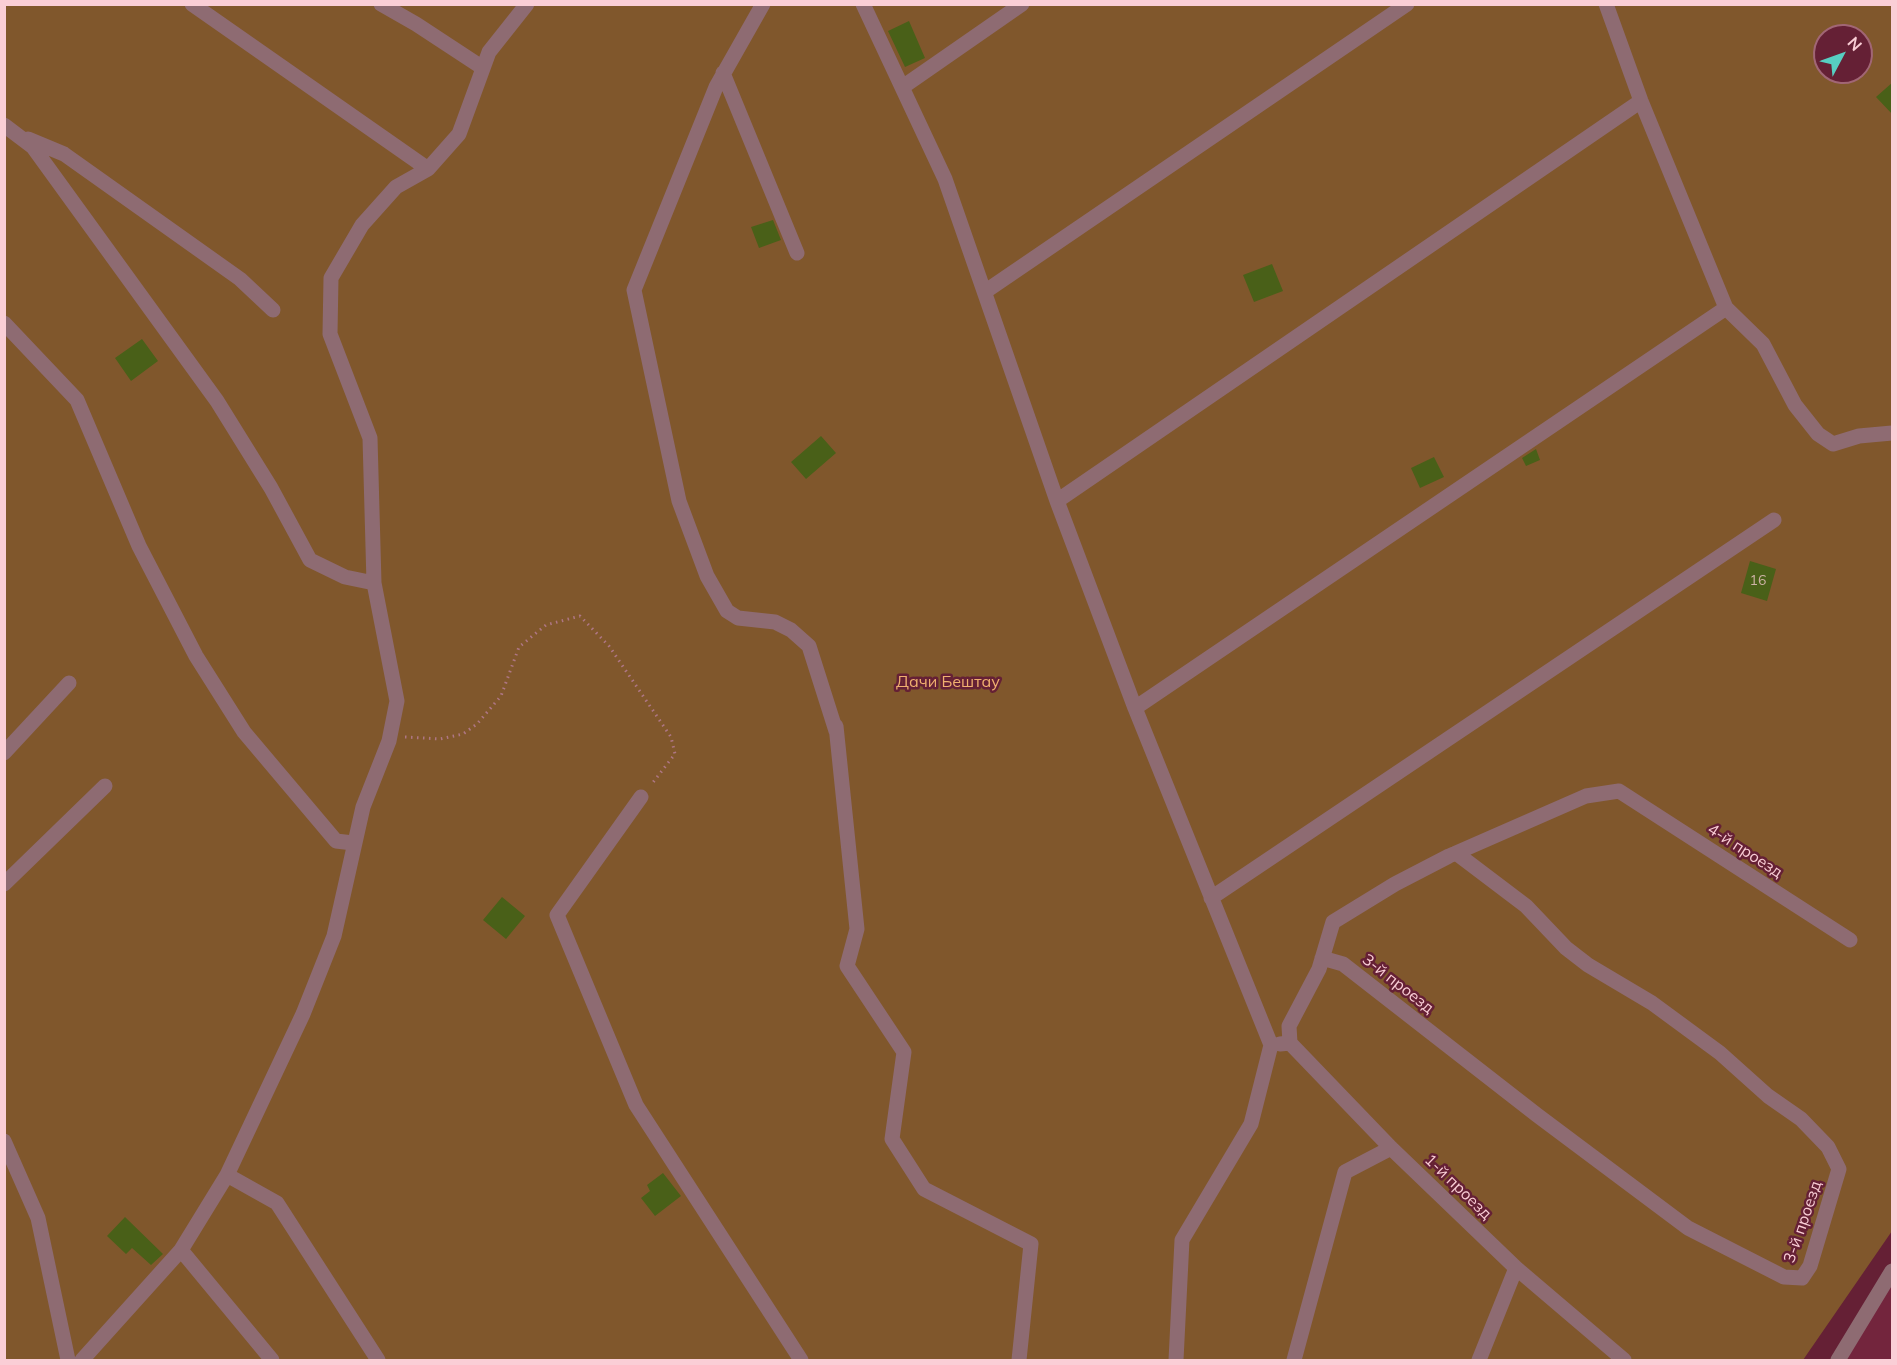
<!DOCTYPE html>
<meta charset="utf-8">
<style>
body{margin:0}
#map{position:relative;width:1897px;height:1365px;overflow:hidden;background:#652035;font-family:Mulish,sans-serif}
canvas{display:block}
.frame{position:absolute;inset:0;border:6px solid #faced6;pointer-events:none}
.north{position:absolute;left:1813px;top:24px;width:60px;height:60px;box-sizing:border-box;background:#652035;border:2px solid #a16675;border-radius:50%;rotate:49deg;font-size:16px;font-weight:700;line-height:24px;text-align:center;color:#faced6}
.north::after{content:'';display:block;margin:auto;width:21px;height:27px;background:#57cec1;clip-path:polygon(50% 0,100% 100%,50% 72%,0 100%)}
</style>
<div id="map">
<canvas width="1897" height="1365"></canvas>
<div class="frame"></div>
<div class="north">N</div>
</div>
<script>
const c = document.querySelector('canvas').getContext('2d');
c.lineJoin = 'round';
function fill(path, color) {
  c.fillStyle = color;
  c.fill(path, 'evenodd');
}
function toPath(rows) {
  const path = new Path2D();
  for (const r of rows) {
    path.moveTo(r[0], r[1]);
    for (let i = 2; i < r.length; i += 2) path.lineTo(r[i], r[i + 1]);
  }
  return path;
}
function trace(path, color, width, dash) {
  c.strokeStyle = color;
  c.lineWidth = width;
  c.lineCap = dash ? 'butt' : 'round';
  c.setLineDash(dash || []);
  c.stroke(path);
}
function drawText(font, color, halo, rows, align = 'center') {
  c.font = font + ' Mulish,sans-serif';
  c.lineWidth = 5;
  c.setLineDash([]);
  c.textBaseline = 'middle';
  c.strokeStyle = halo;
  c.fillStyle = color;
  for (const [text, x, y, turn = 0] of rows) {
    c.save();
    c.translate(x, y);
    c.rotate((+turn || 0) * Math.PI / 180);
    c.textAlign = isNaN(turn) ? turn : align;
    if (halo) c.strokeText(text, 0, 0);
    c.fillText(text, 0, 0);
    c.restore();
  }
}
fill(toPath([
 [1892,1277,1892,1360,1831,1360]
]), '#73253d');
fill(toPath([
 [5,5,1892,5,1892,1231,1803,1360,5,1360],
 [1825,36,1861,36,1861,72,1825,72]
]), '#80572c');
fill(toPath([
 [909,21,925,58,905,67,888,31],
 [1893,82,1893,115,1876,97],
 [773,220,781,240,759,248,751,227],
 [1272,264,1283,291,1254,302,1243,275],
 [142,339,158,361,131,381,115,358],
 [821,436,836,453,806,479,791,462],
 [1536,449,1540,460,1526,466,1522,458],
 [1434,457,1444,477,1420,488,1411,468],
 [1750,561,1776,569,1767,601,1741,593],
 [502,897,525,916,506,939,483,920],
 [663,1173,681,1196,655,1216,641,1198,650,1191,647,1185],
 [125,1217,163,1254,151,1265,132,1248,126,1254,107,1236]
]), '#496018');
trace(toPath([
 [405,737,440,739,463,734,477,724,501,696,519,647,546,625,580,616,609,646,671,737,675,754,651,785]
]), '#ae7684', 3, [1.5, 4.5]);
trace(toPath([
 [192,4,428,169],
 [381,4,416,24,483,68],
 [763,4,716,87,634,290,679,501,707,576,727,611,738,618,775,622,791,630,809,646,836,731],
 [863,4,945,179,1057,501,1135,708,1271,1045,1251,1124,1182,1240,1176,1360],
 [1606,4,1641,101,1726,308,1763,344,1795,405,1818,434,1833,444,1859,436,1892,433],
 [723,73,797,253],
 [904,86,1022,4],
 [4,125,33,147,217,401,271,488,310,560,345,577,374,583],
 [28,139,64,154,240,279,273,310],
 [986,291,1407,4],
 [4,323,77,400,139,546,196,656,244,732,336,841,353,843],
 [1057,501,1641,101],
 [1135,708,1726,308],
 [836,726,857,929,847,966,904,1052,892,1139,924,1189,1031,1244,1019,1360],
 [4,753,69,683],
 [641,797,557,915,636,1105,801,1360],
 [4,884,105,786],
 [1211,898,1774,520],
 [1322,958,1343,964,1537,1115,1688,1228,1784,1277,1802,1278,1810,1266,1839,1169,1828,1147,1801,1119,1768,1096,1720,1053,1652,1003,1588,965,1566,948,1526,906,1456,853],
 [1290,1043,1289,1026,1319,969,1333,922,1395,884,1449,856,1586,796,1619,791,1850,940],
 [1280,1044,1290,1043,1391,1148,1516,1268,1624,1360],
 [4,1141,38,1218,68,1360],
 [227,1175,277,1203,378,1360],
 [181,1250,272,1360],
 [82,1360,181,1250,227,1175,303,1014,334,936,363,807,389,741,397,701,374,583,370,438,330,334,331,278,362,225,396,187,428,169,459,134,489,52,527,4],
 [1294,1360,1345,1172,1391,1148],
 [1479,1360,1516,1268],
 [1838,1360,1892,1271]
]), '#8e6b72', 15);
drawText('14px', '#ceb2a6', null, [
 ["16",1758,581]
]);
drawText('16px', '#f0b06f', '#652035', [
 ["Дачи Бештау",948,682]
]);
drawText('16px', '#faced6', '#652035', [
 ["4-й проезд",1745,851,33],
 ["3-й проезд",1398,984,38],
 ["1-й проезд",1458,1187,44],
 ["3-й проезд",1803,1222,-71]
]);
</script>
